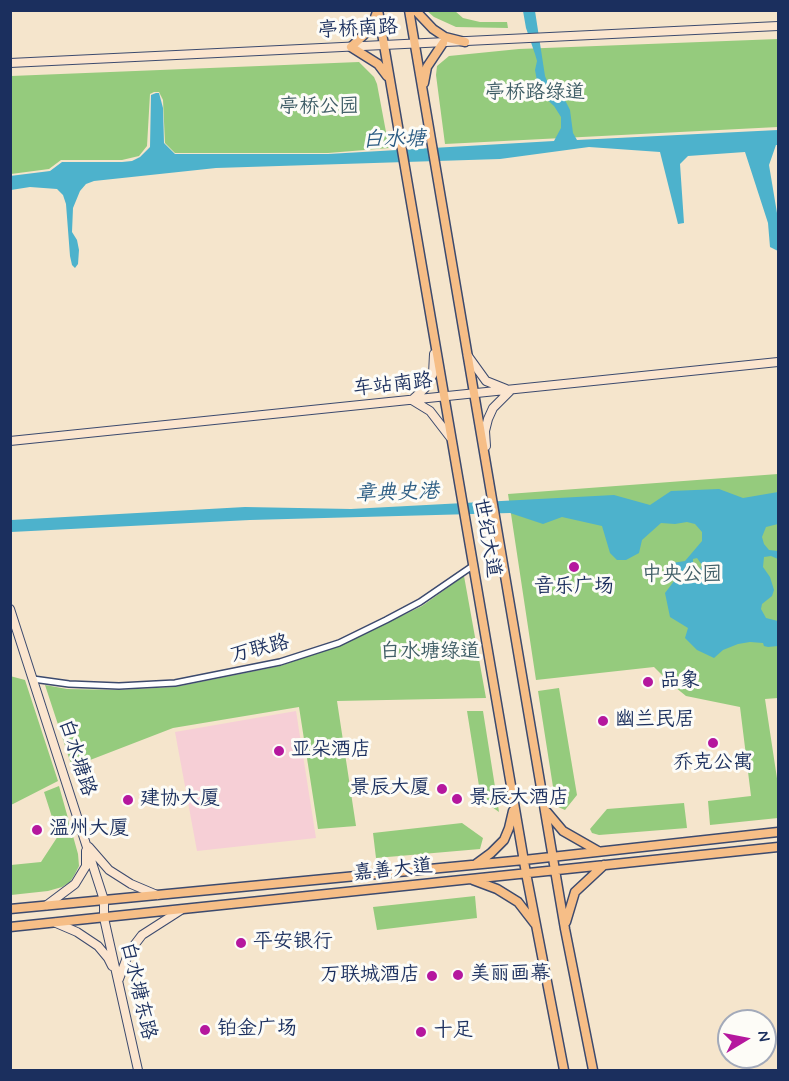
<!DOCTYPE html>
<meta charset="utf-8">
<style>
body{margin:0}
#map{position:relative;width:789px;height:1081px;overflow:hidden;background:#f5e5cc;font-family:Mynerve,sans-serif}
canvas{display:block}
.frame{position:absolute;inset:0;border:12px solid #1b2f5e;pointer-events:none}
.north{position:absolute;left:717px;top:1009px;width:60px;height:60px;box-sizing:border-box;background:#fdfcf7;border:2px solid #a3aaba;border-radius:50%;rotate:80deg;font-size:16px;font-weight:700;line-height:24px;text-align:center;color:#1b2f5e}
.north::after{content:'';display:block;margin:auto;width:21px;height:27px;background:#b5179e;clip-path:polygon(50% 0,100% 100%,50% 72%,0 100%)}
</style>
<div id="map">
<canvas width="789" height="1081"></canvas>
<div class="frame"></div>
<div class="north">N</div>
</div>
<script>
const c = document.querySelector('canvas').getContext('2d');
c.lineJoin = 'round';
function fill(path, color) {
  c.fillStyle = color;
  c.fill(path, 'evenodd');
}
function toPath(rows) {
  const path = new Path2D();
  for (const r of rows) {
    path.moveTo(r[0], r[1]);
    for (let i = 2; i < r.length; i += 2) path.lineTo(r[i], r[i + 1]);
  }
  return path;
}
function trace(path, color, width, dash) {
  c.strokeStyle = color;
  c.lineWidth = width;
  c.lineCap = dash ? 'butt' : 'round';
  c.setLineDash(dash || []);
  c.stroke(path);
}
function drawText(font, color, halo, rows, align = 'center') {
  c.font = font + ' Mynerve,"LXGW WenKai TC",sans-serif';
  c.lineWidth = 6;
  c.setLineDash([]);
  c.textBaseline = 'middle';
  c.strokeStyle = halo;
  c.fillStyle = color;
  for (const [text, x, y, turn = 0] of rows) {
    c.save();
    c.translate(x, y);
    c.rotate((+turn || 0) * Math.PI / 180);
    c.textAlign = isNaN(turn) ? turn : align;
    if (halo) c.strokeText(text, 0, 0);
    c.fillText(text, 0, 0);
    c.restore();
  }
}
fill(toPath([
 [296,711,316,838,197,851,175,732]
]), '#f6cfd6');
fill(toPath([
 [427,11,455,11,463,18,480,22,507,22,508,28,456,27,434,17],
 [778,39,778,127,445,144,436,75,437,66,449,56,519,49],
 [359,62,374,77,377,84,389,148,328,153,175,153,165,143,163,100,159,92,154,92,150,94,147,146,139,156,122,160,61,160,49,169,11,174,11,76],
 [778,474,778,698,765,699,778,785,778,818,710,825,708,801,751,796,740,707,686,696,670,683,654,667,536,680,508,494],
 [464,576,486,698,337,701,356,826,318,829,299,707,173,728,72,767,45,685,67,689,118,690,175,687,280,666,340,645,387,623,422,606],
 [10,676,25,680,58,781,11,805],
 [559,688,577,795,565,810,556,806,538,691],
 [467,711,483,711,499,812,475,795,474,788,479,786],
 [59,786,78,854,79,866,75,874,70,882,62,887,48,891,11,895,11,865,41,862,58,836,44,792],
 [684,803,687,828,599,835,592,833,590,829,607,809],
 [462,823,483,838,480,849,376,858,373,833],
 [475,896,477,918,377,930,373,907]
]), '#95cb7d');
fill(toPath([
 [523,11,535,11,545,76,550,88,556,89,566,102,570,110,573,133,577,140,778,130,778,145,776,145,769,165,778,219,778,251,770,247,768,223,745,152,688,156,680,164,684,223,678,224,660,152,589,147,500,159,216,168,94,181,86,184,80,191,73,208,72,232,77,240,79,250,78,264,75,268,72,265,70,256,66,204,63,195,57,189,30,187,11,190,10,176,50,171,62,162,122,162,132,161,140,157,150,147,151,95,156,93,159,93,163,108,164,143,175,154,328,154,554,141,561,128,561,117,554,106,539,92,535,70,537,61,535,54,526,28],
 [719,489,743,498,778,492,778,524,766,527,762,537,764,544,769,550,778,551,778,559,771,556,764,557,763,567,770,577,774,590,772,596,762,604,761,609,766,618,778,621,778,646,768,647,764,646,763,643,750,642,738,644,723,650,714,658,697,650,685,638,688,628,670,617,665,593,674,581,668,577,668,567,672,563,685,561,702,541,702,532,695,524,687,522,675,524,661,523,642,540,639,553,626,560,617,560,610,553,602,526,562,517,543,524,510,513,250,520,11,532,11,520,245,507,351,509,614,495,650,505,671,491],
 [697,558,702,565,700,570,691,581,684,583,678,582,676,576,677,573,686,570,693,564,693,559]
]), '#4db2cc');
const street = toPath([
 [33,679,69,684,119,686,175,683,280,662,339,643,386,620,420,602,474,565]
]);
const secondary = toPath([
 [10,63,778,26],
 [434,354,433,374,425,388,412,400,430,411,450,437],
 [468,356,486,381,506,389],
 [10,441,778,362],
 [486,446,485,431,488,419,493,408,511,390],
 [10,609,104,900,104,918,138,1070],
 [89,847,109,870,131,884,157,895],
 [47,905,75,884,86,866,86,851],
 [56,923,77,932,98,946,108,958,112,966],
 [119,979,129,952,142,935,181,910]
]);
const primary = toPath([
 [378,10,526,873,564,1070],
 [409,10,565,929,593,1070],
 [415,10,433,29,445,37,465,42],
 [377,12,371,28,351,47,378,64,387,76],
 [424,83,427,67,443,43],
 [547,812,563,831,598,851],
 [476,864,491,853,504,840,509,828,513,811],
 [473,880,497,889,518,902,535,924],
 [10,909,524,860,778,832],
 [566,922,575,892,604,865],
 [10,927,778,847]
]);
trace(street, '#3c4a6e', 8);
trace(secondary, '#3c4a6e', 10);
trace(primary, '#3c4a6e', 11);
trace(street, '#fff', 5);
trace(secondary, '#fbe5cf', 8);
trace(primary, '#f6be87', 8);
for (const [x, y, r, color] of [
 [574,567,6,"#b5179e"],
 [648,682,6,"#b5179e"],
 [603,721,6,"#b5179e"],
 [713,743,6,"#b5179e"],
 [279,751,6,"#b5179e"],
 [442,789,6,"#b5179e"],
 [457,799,6,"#b5179e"],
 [128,800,6,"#b5179e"],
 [37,830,6,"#b5179e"],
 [241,943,6,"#b5179e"],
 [458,975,6,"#b5179e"],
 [432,976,6,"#b5179e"],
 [205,1030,6,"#b5179e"],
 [421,1032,6,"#b5179e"]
]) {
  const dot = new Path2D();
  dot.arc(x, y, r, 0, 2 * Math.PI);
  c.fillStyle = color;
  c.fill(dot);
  trace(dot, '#fdfcf7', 2);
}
drawText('20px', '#1b2f5e', '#fdfcf7', [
 ["亭桥南路",358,30,-3],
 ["车站南路",393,386,-6],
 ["世纪大道",486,538,80],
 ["万联路",260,650,-14],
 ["白水塘路",76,758,72],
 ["嘉善大道",393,871,-6],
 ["白水塘东路",137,991,77]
]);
drawText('20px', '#405e67', '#fdfcf7', [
 ["亭桥路绿道",535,94],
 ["亭桥公园",319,108],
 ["中央公园",682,576],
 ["白水塘绿道",430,653]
]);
drawText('20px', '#1b2f5e', '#fdfcf7', [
 ["音乐广场",574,588,"center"],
 ["品象",660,682],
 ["幽兰民居",615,721],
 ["亚朵酒店",291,751],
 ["乔克公寓",713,764,"center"],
 ["景辰大厦",430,789,"right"],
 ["景辰大酒店",469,799],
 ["建协大厦",140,800],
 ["温州大厦",49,830],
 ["平安银行",253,943],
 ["美丽画幕",470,975],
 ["万联城酒店",420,976,"right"],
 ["铂金广场",217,1030],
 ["十足",433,1032]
], 'left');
drawText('italic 21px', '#2c5d84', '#fdfcf7', [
 ["白水塘",394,141,-1],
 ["章典史港",397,494,-2]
]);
</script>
